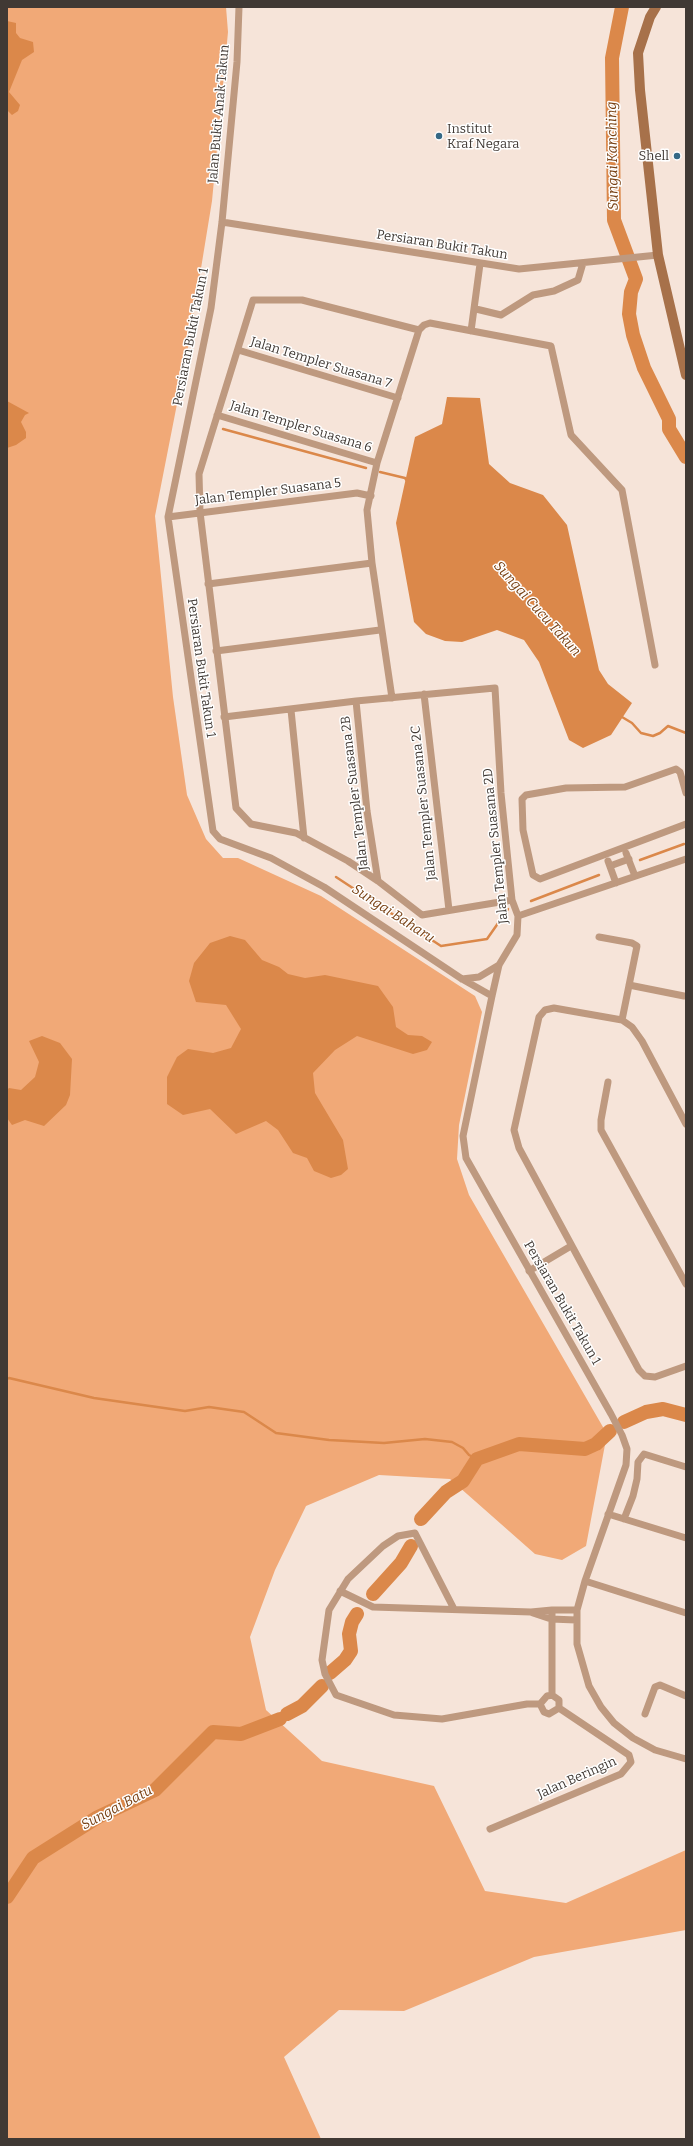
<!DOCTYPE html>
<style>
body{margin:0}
#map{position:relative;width:693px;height:2146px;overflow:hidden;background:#f6e4d9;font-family:Bitter,serif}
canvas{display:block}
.frame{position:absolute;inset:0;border:8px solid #403934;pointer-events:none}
</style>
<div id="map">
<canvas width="693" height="2146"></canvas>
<div class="frame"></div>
</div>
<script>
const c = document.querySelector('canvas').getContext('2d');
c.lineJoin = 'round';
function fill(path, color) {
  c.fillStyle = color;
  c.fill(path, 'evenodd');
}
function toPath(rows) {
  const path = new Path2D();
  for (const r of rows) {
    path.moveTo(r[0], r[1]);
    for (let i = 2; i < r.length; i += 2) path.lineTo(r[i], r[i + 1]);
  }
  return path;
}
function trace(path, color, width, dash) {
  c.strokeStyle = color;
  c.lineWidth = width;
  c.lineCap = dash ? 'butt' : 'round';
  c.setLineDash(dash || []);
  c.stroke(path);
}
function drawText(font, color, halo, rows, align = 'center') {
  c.font = font + ' Bitter,serif';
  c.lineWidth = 3;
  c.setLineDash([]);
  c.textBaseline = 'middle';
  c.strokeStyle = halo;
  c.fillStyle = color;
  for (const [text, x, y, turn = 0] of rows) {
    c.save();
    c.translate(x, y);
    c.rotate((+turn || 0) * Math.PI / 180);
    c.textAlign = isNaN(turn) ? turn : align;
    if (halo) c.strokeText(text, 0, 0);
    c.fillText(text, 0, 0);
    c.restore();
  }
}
fill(toPath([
 [7,7,226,7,228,32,212,201,188,348,155,516,173,697,187,795,206,839,223,858,238,858,321,896,475,996,482,1012,459,1125,457,1159,469,1195,607,1434,586,1546,562,1560,535,1554,450,1479,379,1475,306,1506,275,1570,250,1637,266,1710,322,1761,434,1786,485,1891,566,1903,686,1850,686,1930,534,1957,404,2011,339,2010,284,2057,321,2139,7,2139]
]), '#f1a977');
fill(toPath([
 [7,21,16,23,16,33,20,38,33,42,34,52,22,60,9,92,20,105,18,111,12,115,7,110],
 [447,397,480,398,489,464,510,483,543,495,567,525,599,670,608,684,632,703,611,735,583,748,569,740,539,662,524,640,497,630,462,642,445,641,426,634,414,622,396,523,415,437,442,424],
 [7,401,29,413,25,415,21,422,26,432,26,438,16,445,7,448],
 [230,936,245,940,262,960,279,967,288,974,305,978,325,975,378,986,393,1007,396,1027,408,1035,422,1036,432,1042,427,1050,413,1054,357,1036,335,1050,313,1073,315,1093,343,1140,348,1169,341,1175,331,1178,314,1171,307,1158,293,1153,278,1130,266,1121,236,1134,210,1109,183,1115,167,1104,167,1077,177,1057,188,1049,213,1053,231,1048,241,1029,226,1005,196,1002,189,981,194,963,210,943],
 [42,1036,60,1043,72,1059,70,1095,66,1105,44,1126,25,1120,12,1125,7,1118,7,1090,9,1088,21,1090,35,1077,39,1062,29,1041]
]), '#db884a');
trace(toPath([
 [223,429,366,468],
 [380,472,405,478,407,481],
 [622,717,632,723,641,733,653,736,660,733,668,726,686,733],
 [640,860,684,844],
 [336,877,441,946,487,939,508,909],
 [531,901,599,875],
 [7,1379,9,1378,94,1398,185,1411,209,1407,244,1412,276,1433,329,1440,384,1443,425,1439,452,1442,463,1448,469,1455,477,1459]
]), '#db884a', 2.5);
trace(toPath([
 [622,7,612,58,614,220,636,279,631,292,629,314,633,335,644,368,669,419,669,429,686,457],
 [624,1422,646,1412,663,1409,686,1415],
 [421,1519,446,1492,463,1481,477,1459,519,1444,585,1449,596,1444,610,1431],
 [373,1594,401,1563,411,1546],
 [330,1673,345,1660,351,1651,349,1634,352,1622,357,1614],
 [287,1714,302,1706,322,1686],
 [7,1897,33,1858,98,1817,155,1790,213,1732,241,1734,280,1719]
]), '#db884a', 14);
trace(toPath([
 [239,7,237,62,222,222,211,308,168,517,213,831,220,839,271,858,324,887,462,979,492,996],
 [222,222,519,269,658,255],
 [476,309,501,315,533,295,554,291,578,280,583,263],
 [419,330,302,300,253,300,199,474,200,512,236,808,251,824,296,833,348,861,378,881,422,915,512,900],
 [471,331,480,264],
 [238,350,398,398],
 [217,415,377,463],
 [168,517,357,493,371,496],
 [208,584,372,563],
 [216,651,380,630],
 [424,694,449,910],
 [392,698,372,563,367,510,377,463,419,330,424,325,430,323,551,346,571,435,622,490,655,665],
 [356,701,367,811,378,881],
 [291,710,304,838],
 [224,717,356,701,495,688,501,793,512,900,518,916,517,935,499,965,492,996,463,1136,466,1158,611,1414,622,1435,627,1449,626,1465,585,1581,577,1610,577,1644,589,1686,601,1707,614,1723,633,1738,655,1750,686,1759],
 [686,793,680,772,676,769,625,787,566,788,526,795,522,799,523,830,533,875,540,879,686,824],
 [626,853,635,876],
 [608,861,616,883],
 [610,866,629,859],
 [518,916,686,859],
 [599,937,632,943,637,946,622,1020],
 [462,979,479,977,499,965],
 [629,985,684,996],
 [608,1082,601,1120,601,1130,686,1284],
 [686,1124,642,1041,632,1027,622,1020,554,1008,545,1010,539,1017,514,1130,519,1148,639,1370,645,1376,655,1377,686,1366],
 [529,1271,571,1246],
 [608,1514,686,1538],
 [624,1519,633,1496,637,1479,638,1462,644,1454,686,1467],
 [585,1581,686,1613],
 [340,1591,373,1607,531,1612,552,1610,577,1610],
 [454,1609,415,1533,398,1536,383,1546,348,1579,329,1610,322,1660,325,1674,336,1695,394,1715,442,1719,527,1704,540,1704],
 [552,1610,552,1695],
 [533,1613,551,1619,576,1620],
 [540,1704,547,1696,552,1695,559,1700,559,1708],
 [540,1704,544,1712,549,1714,559,1708],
 [645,1714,655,1687,660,1685,686,1696],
 [490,1829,621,1774,631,1762,629,1755,559,1708]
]), '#be997f', 7);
trace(toPath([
 [656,7,650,17,638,53,640,90,658,255,686,375]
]), '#a7714a', 10);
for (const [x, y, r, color] of [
 [439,136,4,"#356885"],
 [677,156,4,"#356885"]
]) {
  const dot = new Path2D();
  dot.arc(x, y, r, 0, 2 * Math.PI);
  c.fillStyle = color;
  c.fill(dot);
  trace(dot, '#fff', 1.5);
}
drawText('13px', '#403934', '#fff', [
 ["Jalan Bukit Anak Takun",219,114,-85],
 ["Persiaran Bukit Takun",442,245,9],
 ["Persiaran Bukit Takun 1",191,337,-79],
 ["Jalan Templer Suasana 7",321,363,17],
 ["Jalan Templer Suasana 6",301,427,17],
 ["Jalan Templer Suasana 5",268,492,-7],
 ["Persiaran Bukit Takun 1",201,668,82],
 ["Jalan Templer Suasana 2B",355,793,-97],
 ["Jalan Templer Suasana 2C",424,803,-96],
 ["Jalan Templer Suasana 2D",496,846,-96],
 ["Persiaran Bukit Takun 1",562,1303,60],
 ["Jalan Beringin",577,1778,-24]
]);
drawText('13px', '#403934', '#fff', [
 ["Institut",447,129],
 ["Kraf Negara",447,144],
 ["Shell",669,156,"right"]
], 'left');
drawText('italic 14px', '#794215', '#fff', [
 ["Sungai Kanching",613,156,-91],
 ["Sungai Cucu Takun",537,609,48],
 ["Sungai Baharu",393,914,33],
 ["Sungai Batu",117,1808,-28]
]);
</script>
